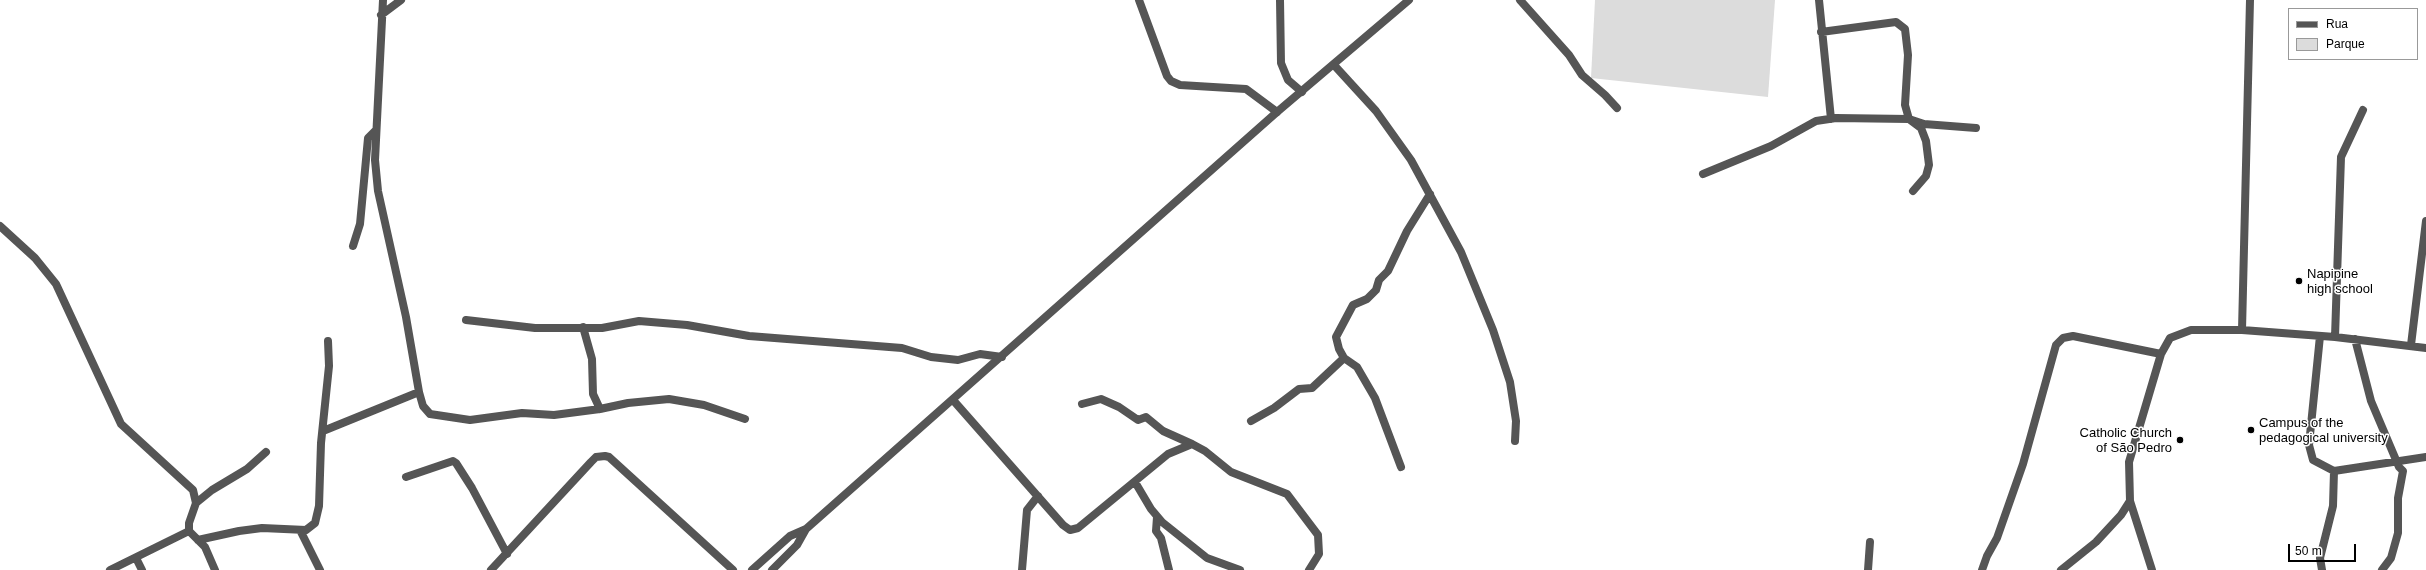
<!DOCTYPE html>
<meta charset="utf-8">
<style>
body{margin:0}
#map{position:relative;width:2426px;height:570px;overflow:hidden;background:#fff;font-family:Arial,sans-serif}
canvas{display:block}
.legend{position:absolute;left:2288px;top:8px;width:130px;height:52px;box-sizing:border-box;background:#fff;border:1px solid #999;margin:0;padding:5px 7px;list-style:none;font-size:12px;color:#000}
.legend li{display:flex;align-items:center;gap:8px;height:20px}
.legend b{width:20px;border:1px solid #999}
.scale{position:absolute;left:2288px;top:544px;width:68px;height:18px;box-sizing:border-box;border:2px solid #000;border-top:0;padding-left:5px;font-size:12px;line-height:14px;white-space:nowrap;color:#000;-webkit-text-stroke:3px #fff;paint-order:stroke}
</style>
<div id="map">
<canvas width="2426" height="570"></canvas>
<ul class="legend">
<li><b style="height:5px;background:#555"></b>Rua</li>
<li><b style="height:11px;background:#dcdcdc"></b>Parque</li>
</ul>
<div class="scale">50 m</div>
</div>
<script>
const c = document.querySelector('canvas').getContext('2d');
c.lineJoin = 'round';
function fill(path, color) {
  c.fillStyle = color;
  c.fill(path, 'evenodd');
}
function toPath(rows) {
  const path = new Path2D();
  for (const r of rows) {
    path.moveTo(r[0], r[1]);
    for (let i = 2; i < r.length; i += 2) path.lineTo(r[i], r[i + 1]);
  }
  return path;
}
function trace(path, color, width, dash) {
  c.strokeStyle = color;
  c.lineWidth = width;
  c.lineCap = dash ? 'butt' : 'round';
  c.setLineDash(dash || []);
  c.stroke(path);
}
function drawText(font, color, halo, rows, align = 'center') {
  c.font = font + ' Arial,sans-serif';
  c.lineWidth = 3;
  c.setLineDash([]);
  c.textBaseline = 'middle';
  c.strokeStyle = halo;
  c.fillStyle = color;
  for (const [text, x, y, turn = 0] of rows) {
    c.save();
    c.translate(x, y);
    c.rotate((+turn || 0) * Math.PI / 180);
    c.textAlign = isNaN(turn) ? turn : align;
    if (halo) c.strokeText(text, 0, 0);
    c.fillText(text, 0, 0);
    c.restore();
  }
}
fill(toPath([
 [1595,0,1775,0,1768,97,1591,78]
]), '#dcdcdc');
trace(toPath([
 [383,0,375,160,378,191,406,317,419,392,423,406,430,414,470,420,522,413,554,415,600,409,628,403,669,399,704,405,745,419],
 [1139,0,1167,76,1171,81,1180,85,1246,89,1277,112],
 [1280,0,1281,63,1288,80,1302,92],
 [1520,0,1569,55,1582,75,1605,95,1617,108],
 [1819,0,1831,119],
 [381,15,401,0],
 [1821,32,1896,22,1905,29,1908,55,1905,105,1909,119,1921,128,1926,141,1929,165,1926,176,1913,191],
 [1334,65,1376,111,1411,160,1461,252,1493,330,1510,382,1516,421,1515,441],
 [1703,174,1771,146,1816,121,1836,118,1909,119,1924,124,1976,128],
 [0,226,35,258,56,284,121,424,193,490,196,503,189,523,189,531,205,547,215,570],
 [353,246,360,224,368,138,376,130],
 [466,320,535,328,602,328,639,321,687,325,749,336,902,348,931,357,958,360,980,354,1002,357],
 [583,327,592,359,593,394,600,409],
 [2242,330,2250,0],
 [2320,336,2309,445,2313,460,2334,471,2426,457],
 [2335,337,2341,157,2363,110],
 [2355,339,2371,401,2399,467,2403,471,2398,498,2398,533,2391,558,2382,570],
 [2411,345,2426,221],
 [953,400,1063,525,1070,530,1078,528,1168,454,1192,444,1205,451,1231,472,1287,494,1318,535,1319,554,1309,570],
 [1082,404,1101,399,1119,407,1138,420,1146,417,1163,431,1192,444],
 [1251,421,1274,408,1299,389,1312,388,1344,358],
 [323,431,419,392],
 [1401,467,1375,398,1357,367,1344,358,1339,349,1336,337,1353,305,1367,299,1376,290,1379,280,1388,271,1407,231,1430,194],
 [406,477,453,461,456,463,472,488,507,554],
 [1135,482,1151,509,1162,522,1207,558,1240,570],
 [2130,501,2152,570],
 [196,503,212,490,247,469,266,452],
 [1157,517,1156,531,1161,538,1169,570],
 [300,530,320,570],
 [198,540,239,531,262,528,306,530,315,523,319,506,321,443,329,366,328,341],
 [136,558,142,570],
 [110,570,189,531],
 [491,570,591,462,596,457,605,456,609,457,733,570],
 [1022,570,1027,510,1038,496],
 [1868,570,1870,542],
 [1982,570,1987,556,1997,538,2023,464,2056,345,2063,338,2073,336,2161,354],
 [2061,570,2096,542,2121,515,2130,501,2129,462,2161,354,2170,338,2191,330,2242,330,2335,337,2426,348],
 [2322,570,2320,558,2333,506,2334,471]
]), '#555', 8);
trace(toPath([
 [752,570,790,536,806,529],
 [772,570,797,545,806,529,1277,112,1409,0]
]), '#555', 8);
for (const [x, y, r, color] of [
 [2299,281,4,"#000"],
 [2251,430,4,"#000"],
 [2180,440,4,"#000"]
]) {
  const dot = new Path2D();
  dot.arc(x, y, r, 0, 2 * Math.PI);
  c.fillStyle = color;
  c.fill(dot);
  trace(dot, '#fff', 1.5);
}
drawText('13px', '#000', '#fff', [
 ["Napipine",2307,274],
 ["high school",2307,289],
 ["Campus of the",2259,423],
 ["pedagogical university",2259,438],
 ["Catholic Church",2172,433,"right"],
 ["of São Pedro",2172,448,"right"]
], 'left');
</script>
